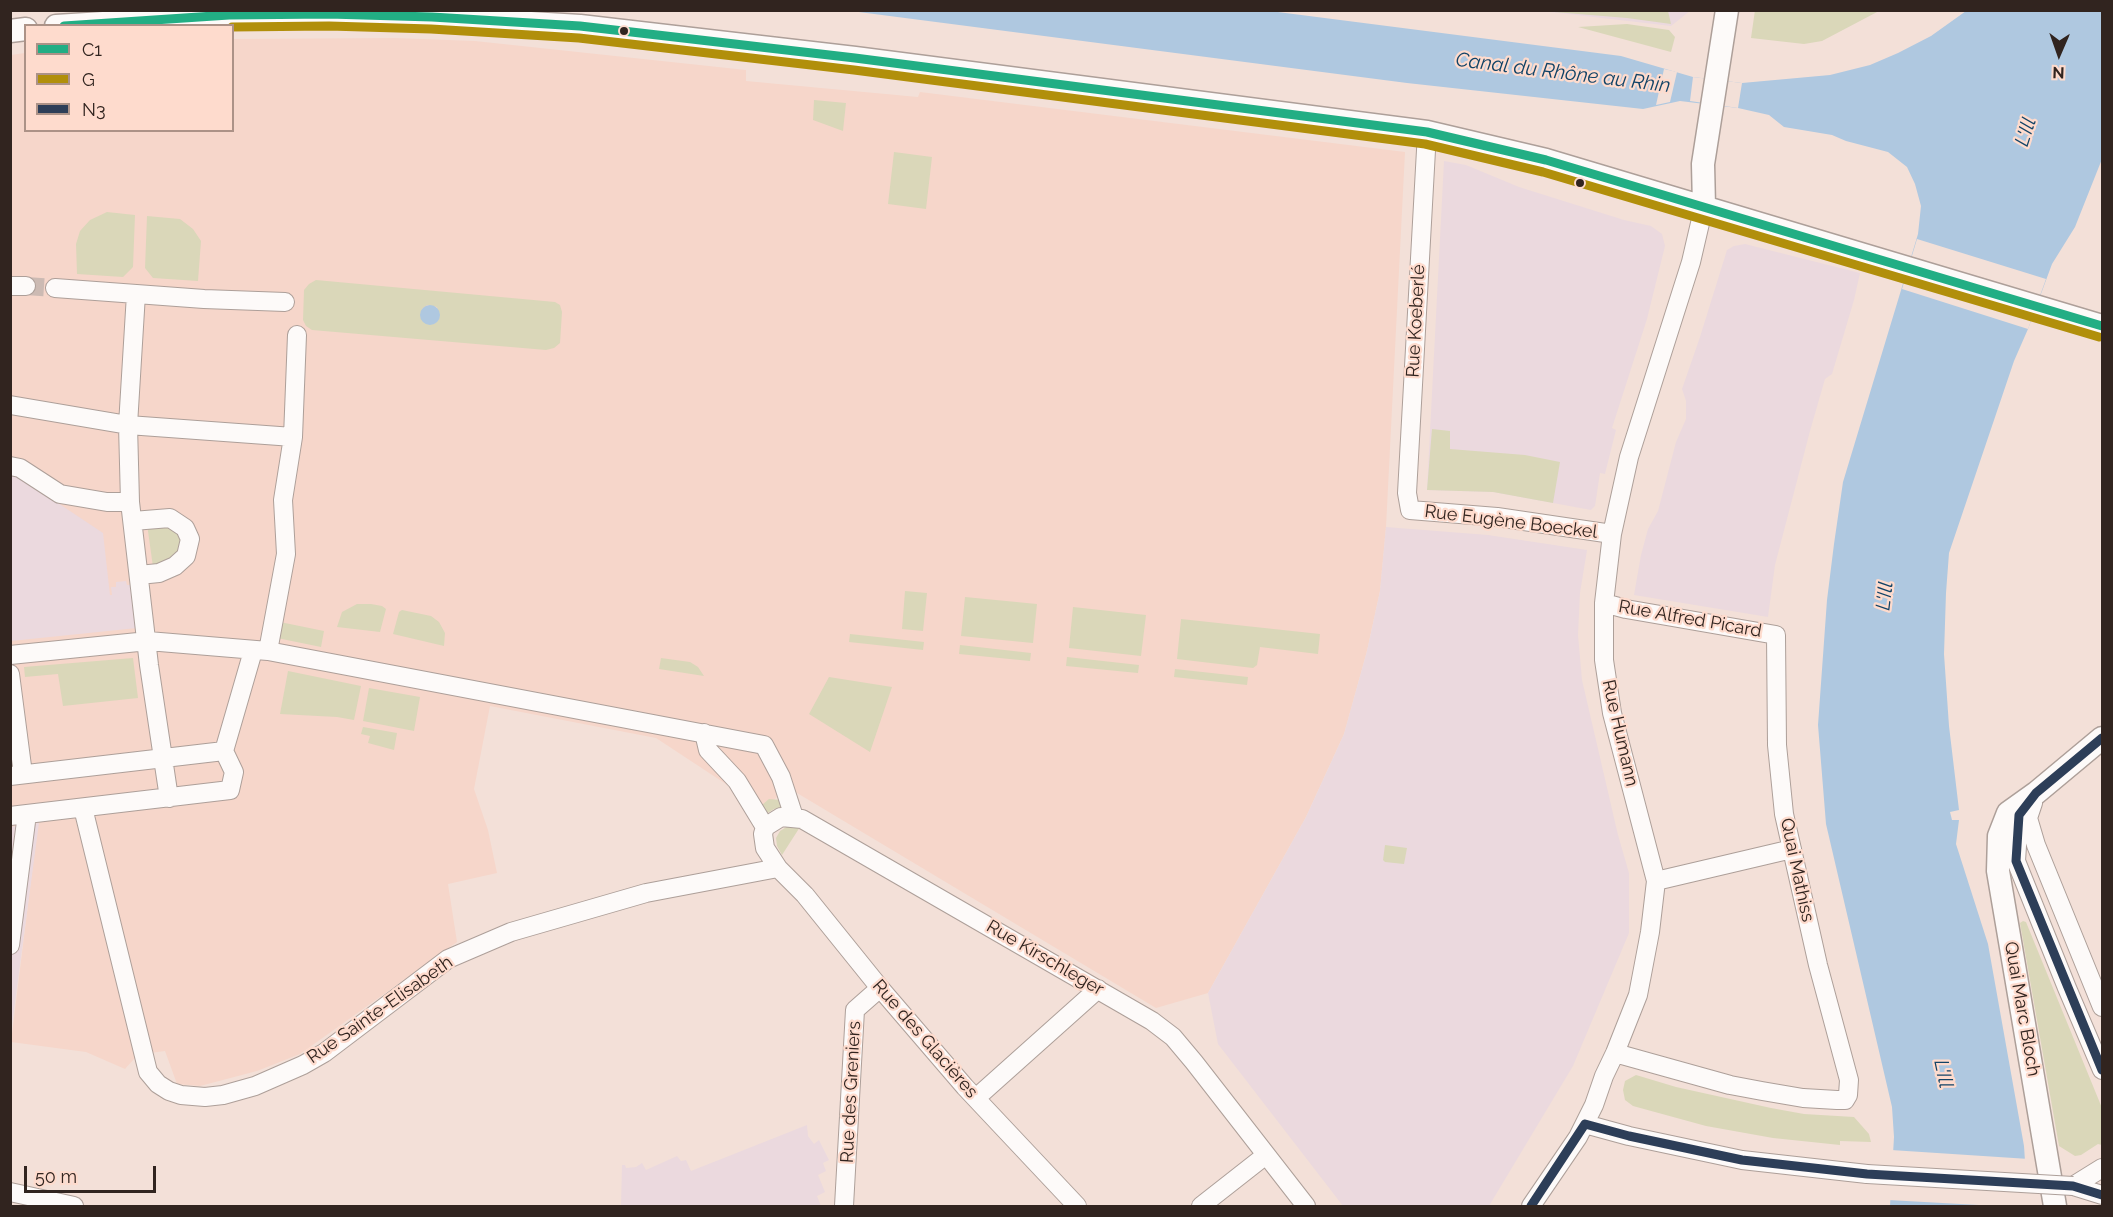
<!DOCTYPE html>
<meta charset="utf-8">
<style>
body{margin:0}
#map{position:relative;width:2113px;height:1217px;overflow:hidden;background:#f3e0d8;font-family:Raleway,sans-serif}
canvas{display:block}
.frame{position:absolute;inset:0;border:12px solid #31241f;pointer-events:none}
.legend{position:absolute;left:24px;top:24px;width:210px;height:108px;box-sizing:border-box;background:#fedbcd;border:2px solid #ac9287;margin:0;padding:8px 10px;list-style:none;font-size:18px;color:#31241f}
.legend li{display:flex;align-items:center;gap:12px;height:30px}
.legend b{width:30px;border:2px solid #ac9287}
.north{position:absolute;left:2029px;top:24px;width:60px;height:60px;-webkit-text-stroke:4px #fedbcd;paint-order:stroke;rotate:182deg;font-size:16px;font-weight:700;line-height:24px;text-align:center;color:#31241f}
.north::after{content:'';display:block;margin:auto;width:21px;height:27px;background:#31241f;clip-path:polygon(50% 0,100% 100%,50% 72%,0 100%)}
.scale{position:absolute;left:24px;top:1166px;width:132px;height:27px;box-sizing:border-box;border:3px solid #31241f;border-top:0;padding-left:8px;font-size:18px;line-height:21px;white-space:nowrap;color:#31241f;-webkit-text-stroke:4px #fedbcd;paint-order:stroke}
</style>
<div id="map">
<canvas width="2113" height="1217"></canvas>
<div class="frame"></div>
<ul class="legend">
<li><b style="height:8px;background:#22ae84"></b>C1</li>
<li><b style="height:8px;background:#b18f0b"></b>G</li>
<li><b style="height:8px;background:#2d3e58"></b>N3</li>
</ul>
<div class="north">N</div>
<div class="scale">50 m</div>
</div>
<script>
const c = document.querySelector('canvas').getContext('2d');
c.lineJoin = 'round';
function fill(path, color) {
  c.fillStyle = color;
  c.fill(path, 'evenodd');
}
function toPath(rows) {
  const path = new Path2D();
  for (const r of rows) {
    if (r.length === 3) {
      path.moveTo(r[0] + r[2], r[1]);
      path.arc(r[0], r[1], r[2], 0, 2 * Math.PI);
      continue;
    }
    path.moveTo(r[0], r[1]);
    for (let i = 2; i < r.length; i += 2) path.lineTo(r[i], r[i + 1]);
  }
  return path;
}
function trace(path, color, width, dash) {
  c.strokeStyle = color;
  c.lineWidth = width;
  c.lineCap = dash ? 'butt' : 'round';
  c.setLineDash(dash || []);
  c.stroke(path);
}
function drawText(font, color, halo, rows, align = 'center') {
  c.font = font + ' Raleway,sans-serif';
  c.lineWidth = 4.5;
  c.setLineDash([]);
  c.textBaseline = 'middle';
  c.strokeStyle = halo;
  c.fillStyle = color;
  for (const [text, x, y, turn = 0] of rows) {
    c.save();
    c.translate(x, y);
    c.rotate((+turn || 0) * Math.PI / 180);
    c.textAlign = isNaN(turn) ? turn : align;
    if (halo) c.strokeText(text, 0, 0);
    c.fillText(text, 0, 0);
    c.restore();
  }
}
fill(toPath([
 [395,38,475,41,746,70,746,81,918,97,920,92,1405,152,1386,527,1380,591,1367,651,1344,734,1306,817,1208,993,1156,1008,787,787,761,813,735,790,656,738,490,706,474,789,488,830,497,873,448,884,457,942,300,1054,257,1071,200,1086,177,1084,165,1051,143,1054,134,1059,125,1069,86,1052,11,1042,38,823,11,827,11,55,25,53,26,130,232,130,233,39]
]), '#f6d6ca');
fill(toPath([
 [1542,11,1690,11,1671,26],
 [1444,161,1466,165,1519,187,1624,220,1651,226,1662,234,1665,246,1647,319,1612,428,1616,430,1605,474,1600,473,1595,506,1591,510,1493,492,1427,490],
 [1745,244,1860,273,1854,300,1832,374,1825,379,1810,431,1775,565,1768,617,1634,595,1641,555,1648,529,1658,511,1676,442,1686,419,1686,401,1682,389,1700,337,1727,250,1734,246],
 [10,475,16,475,103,533,110,595,112,595,111,587,116,587,116,582,126,581,127,585,132,585,137,628,11,641],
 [1386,527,1488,535,1587,550,1580,593,1578,635,1582,680,1618,835,1629,873,1629,933,1573,1066,1489,1206,1343,1206,1218,1044,1208,993,1306,817,1344,734,1367,651,1380,591],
 [39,823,11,1032,11,827],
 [807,1125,808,1136,814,1144,819,1140,829,1160,823,1163,826,1171,818,1175,825,1192,817,1196,821,1206,621,1206,622,1165,625,1165,626,1168,636,1167,642,1163,646,1170,677,1156,681,1161,686,1160,691,1171]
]), '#ebd9de');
fill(toPath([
 [1755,10,1879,10,1879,11,1822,41,1804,44,1751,38],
 [1542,11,1668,11,1671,24,1627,18],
 [1627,24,1669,30,1675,37,1671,52,1578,27],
 [814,100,846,103,843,131,813,120],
 [894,152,932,157,926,209,888,204],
 [107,212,135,215,133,267,123,277,77,274,76,244,80,231,90,220],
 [147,216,180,219,193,229,201,241,198,281,153,278,145,268],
 [316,280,555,302,560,305,562,312,560,343,554,348,546,350,312,330,306,326,303,320,304,290,309,284],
 [427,305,437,307,439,319,434,324,422,309],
 [1432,429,1450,431,1450,449,1525,455,1560,462,1553,503,1493,492,1427,490],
 [147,524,165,525,180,535,181,548,171,561,153,567],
 [905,591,927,593,923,631,902,629],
 [965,597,1037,604,1033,643,961,636],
 [357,604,371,604,382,606,386,609,380,632,337,627,342,612],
 [1073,607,1146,615,1141,656,1069,648],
 [402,610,431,616,439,622,445,633,444,646,393,634,399,612],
 [1181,619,1320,634,1318,654,1260,647,1257,665,1253,668,1177,659],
 [280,622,324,631,321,647,277,638],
 [850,634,924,642,923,650,849,642],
 [960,645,1031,653,1030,661,959,654],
 [1067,657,1139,665,1138,673,1066,666],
 [133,658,138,698,63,706,58,674,25,677,24,667],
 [661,658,690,662,698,667,704,676,659,669],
 [1175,669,1248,677,1247,685,1174,677],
 [288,671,361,686,354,720,337,717,280,714],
 [829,677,892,687,870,752,809,714],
 [369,688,420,697,414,731,363,721],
 [363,727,397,733,394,750,368,743,370,736,361,734],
 [769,799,782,800,788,806,774,809,766,814,762,805],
 [788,826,800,827,782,855,777,846,776,838,780,831],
 [1385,845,1407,848,1404,864,1385,862,1383,860],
 [2023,921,2026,922,2102,1108,2102,1145,2098,1144,2081,1155,2075,1156,2059,1146,2020,923],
 [1636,1075,1676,1087,1771,1108,1804,1114,1854,1117,1869,1134,1871,1142,1840,1141,1840,1145,1773,1138,1706,1126,1633,1106,1625,1100,1623,1090,1625,1081]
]), '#dad7b9');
fill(toPath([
 [851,11,1270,11,1621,56,1693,77,1742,83,1830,75,1870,65,1898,53,1931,36,1966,11,2102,11,2102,159,2075,227,2052,264,2028,329,2014,361,1949,553,1946,593,1944,654,1949,726,1959,810,1950,812,1952,820,1959,820,1956,844,1988,944,2024,1146,2028,1206,1890,1206,1894,1137,1892,1107,1826,824,1818,725,1827,600,1834,544,1843,482,1918,234,1921,206,1915,184,1907,167,1888,152,1846,141,1832,135,1784,127,1769,115,1738,108,1680,101,1643,109,1407,83],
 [430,315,10]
]), '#afc8e0');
fill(toPath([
 [1664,69,1677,72,1670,102,1656,105],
 [1693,77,1742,83,1738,108,1690,101],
 [1917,239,2046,279,2028,329,1902,289],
 [1891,1150,2029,1159,2031,1206,1997,1206,1888,1200]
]), '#f3e0d8');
trace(toPath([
 [26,286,55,288]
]), '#ccbab3', 18, [18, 9]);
const minor = toPath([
 [1427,132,1407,493,1410,510,1497,517,1612,534],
 [10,286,26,286],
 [55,288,204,299,285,302],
 [136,294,128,425,130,502,149,665,169,798],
 [10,405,128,425,293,437],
 [10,466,20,468,60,494,107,502,130,502],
 [133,521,170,518,185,528,190,539,186,556,175,566,159,573,139,575],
 [1604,603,1626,609,1776,635,1777,745,1784,814,1818,965,1849,1080,1848,1095,1845,1100,1837,1100,1803,1098,1762,1091,1730,1085,1615,1053],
 [268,651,286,554,283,500,293,437,297,335],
 [10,655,148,641,268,651,748,742,764,745,781,777,794,817],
 [10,674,23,774],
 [704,733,708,750,737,781,765,827],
 [10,776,224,751],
 [2031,799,2019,815,2016,861,2067,988,2102,1070],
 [2033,803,2028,818,2036,845,2102,1007],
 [83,808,148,1072,158,1084,169,1091,181,1095,205,1097,223,1095,255,1086,303,1065,324,1053,448,959,511,932,646,893,778,868],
 [10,816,230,790,234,772,224,751,253,651],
 [1656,881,1792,849],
 [10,945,27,814],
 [976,1098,1098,989],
 [1585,1124,1629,1136,1742,1160,1867,1174],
 [2073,1186,2102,1168],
 [2073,1186,2102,1195],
 [10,1192,74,1206],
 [844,1206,855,1010,880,988],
 [1077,1206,965,1087,880,988,805,895,778,868,765,848,763,834,765,827,781,817,802,819,1152,1021,1173,1037,1194,1062,1306,1206],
 [1201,1206,1266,1155],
 [1531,1206,1578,1137,1594,1105,1604,1076,1615,1053,1638,995,1650,932,1656,881,1612,713,1604,660,1604,603,1612,534,1629,457,1691,262,1704,206]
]);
const major = toPath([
 [56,26,229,15,329,14,432,17,580,26,855,58,1427,132,1546,160,2102,326],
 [10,31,26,29],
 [1704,206,1703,164,1727,10],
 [2055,1206,1998,871,1999,836,2008,813,2036,793,2102,738]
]);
trace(minor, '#ad9f99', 20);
trace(major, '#ad9f99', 25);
trace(minor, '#fdfaf9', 18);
trace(major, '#fdfaf9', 22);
const minorBridge = toPath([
 [1867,1174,2073,1186]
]);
trace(minorBridge, '#ad9f99', 20, []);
trace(minorBridge, '#fdfaf9', 18);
trace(toPath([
 [64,26,229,15,329,14,432,17,580,26,855,58,1427,132,1546,160,2102,326]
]), '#22ae84', 9);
trace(toPath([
 [232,27,329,26,431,29,579,38,854,70,1425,144,1543,172,2099,337]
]), '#b18f0b', 9);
trace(toPath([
 [2102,738,2036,793,2019,815,2016,861,2102,1070],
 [1585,1124,1629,1136,1742,1160,1867,1174,2073,1186,2102,1195],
 [1531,1206,1585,1124]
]), '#2d3e58', 9);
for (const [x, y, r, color] of [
 [624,31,5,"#31241f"],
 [1580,183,5,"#31241f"]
]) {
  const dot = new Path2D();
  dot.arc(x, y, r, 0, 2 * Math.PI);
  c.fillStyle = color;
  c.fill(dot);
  trace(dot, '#fedbcd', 2);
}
drawText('18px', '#31241f', '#fedbcd', [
 ["Rue Koeberlé",1416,321,-87],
 ["Rue Eugène Boeckel",1511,522,7],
 ["Rue Alfred Picard",1690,619,10],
 ["Rue Humann",1620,733,77],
 ["Quai Mathiss",1797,870,78],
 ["Rue Kirschleger",1045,958,30],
 ["Quai Marc Bloch",2022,1009,80],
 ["Rue Sainte-Elisabeth",380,1010,-35],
 ["Rue des Glacières",925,1039,49],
 ["Rue des Greniers",851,1092,-87]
]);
drawText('italic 20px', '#114367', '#fedbcd', [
 ["Canal du Rhône au Rhin",1563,73,7],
 ["L'Ill",2026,132,-72],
 ["L'Ill",1885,596,-83],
 ["L'Ill",1943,1074,78]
]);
</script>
